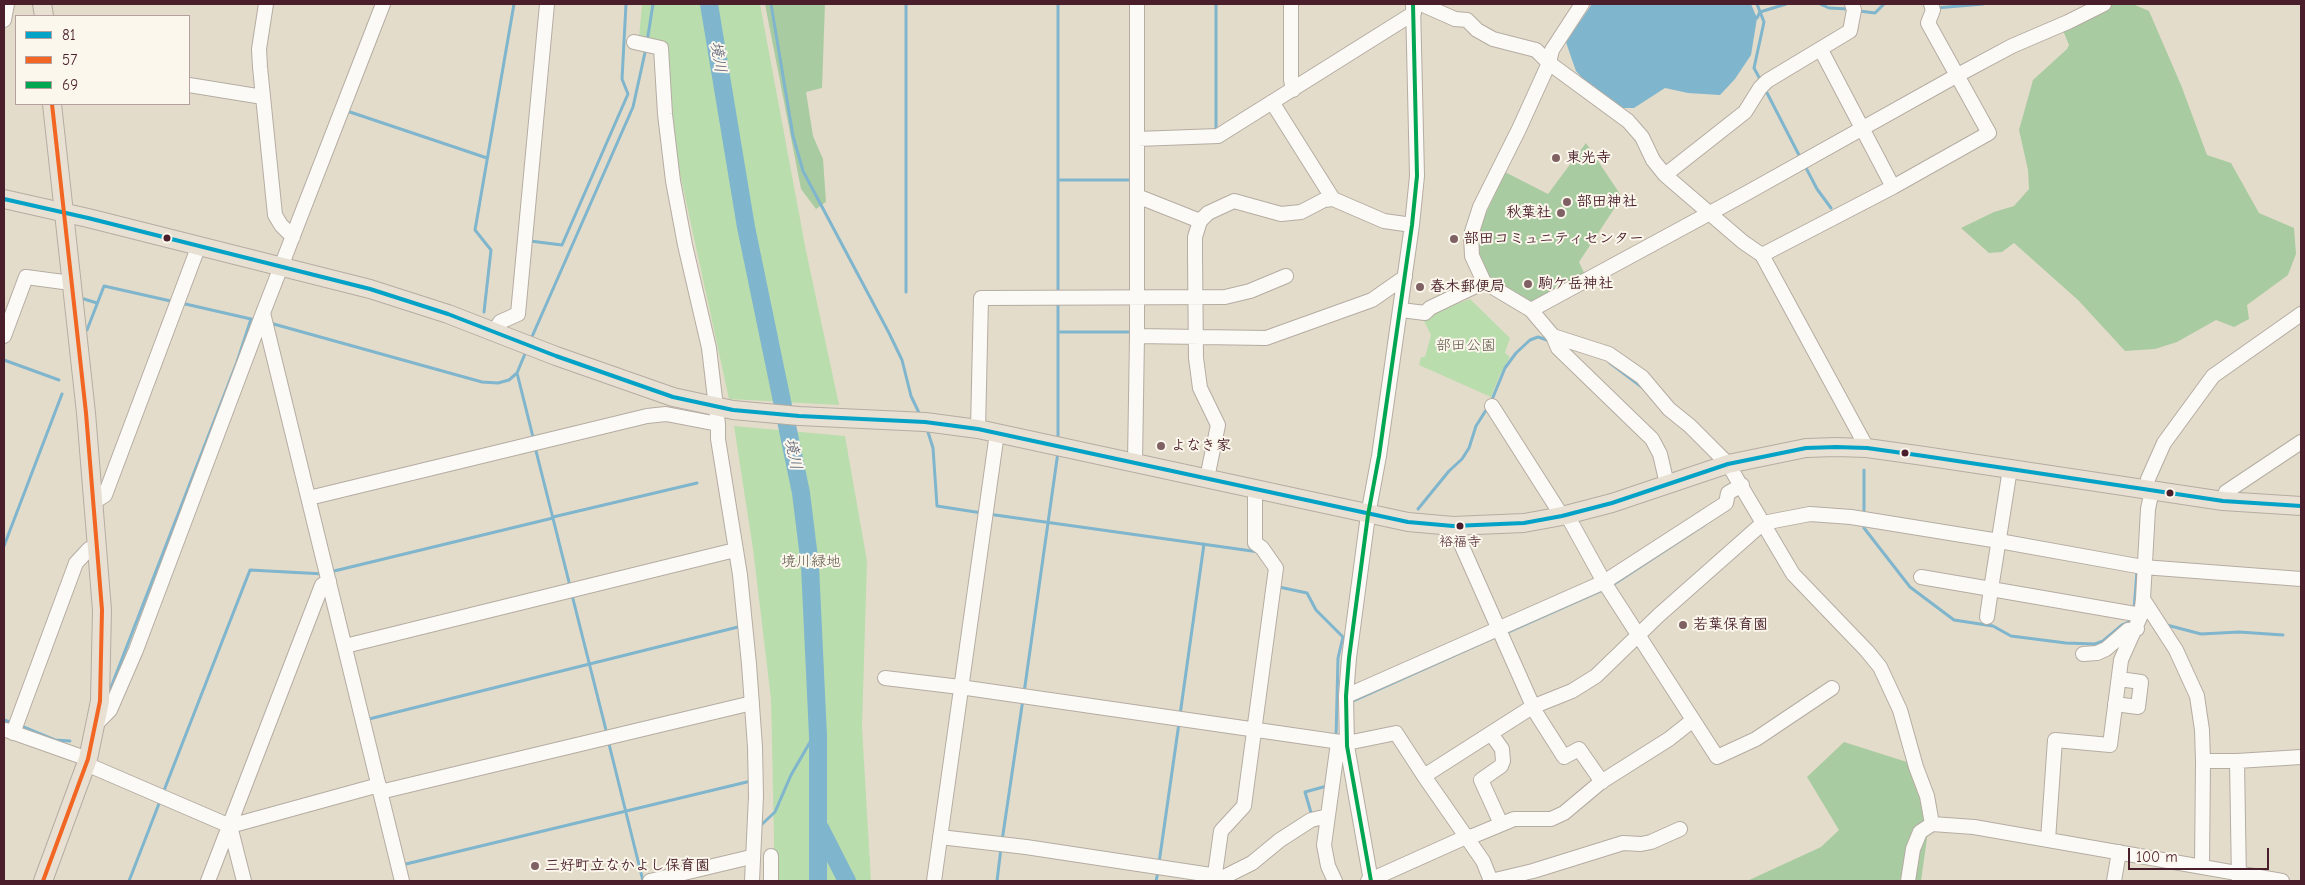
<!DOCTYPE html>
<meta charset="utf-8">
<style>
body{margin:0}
#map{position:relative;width:2305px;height:885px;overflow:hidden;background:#e4dcca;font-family:"Comic Neue",sans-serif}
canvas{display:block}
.frame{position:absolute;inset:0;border:5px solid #4a1f2b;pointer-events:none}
.legend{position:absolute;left:15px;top:15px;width:175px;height:90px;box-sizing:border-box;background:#fbf7ec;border:1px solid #b4a19f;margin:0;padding:6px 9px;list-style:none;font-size:15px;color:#4a1f2b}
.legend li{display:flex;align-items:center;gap:10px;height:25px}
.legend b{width:25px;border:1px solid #b4a19f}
.scale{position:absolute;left:2128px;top:848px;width:141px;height:22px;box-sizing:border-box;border:2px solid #4a1f2b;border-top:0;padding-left:6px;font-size:15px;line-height:18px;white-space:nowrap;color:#4a1f2b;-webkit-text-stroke:4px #fbf7ec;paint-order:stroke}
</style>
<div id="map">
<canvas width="2305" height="885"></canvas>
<div class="frame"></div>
<ul class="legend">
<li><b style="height:6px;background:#04a2c6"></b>81</li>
<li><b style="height:6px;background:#f26522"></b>57</li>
<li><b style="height:6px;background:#00a651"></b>69</li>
</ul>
<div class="scale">100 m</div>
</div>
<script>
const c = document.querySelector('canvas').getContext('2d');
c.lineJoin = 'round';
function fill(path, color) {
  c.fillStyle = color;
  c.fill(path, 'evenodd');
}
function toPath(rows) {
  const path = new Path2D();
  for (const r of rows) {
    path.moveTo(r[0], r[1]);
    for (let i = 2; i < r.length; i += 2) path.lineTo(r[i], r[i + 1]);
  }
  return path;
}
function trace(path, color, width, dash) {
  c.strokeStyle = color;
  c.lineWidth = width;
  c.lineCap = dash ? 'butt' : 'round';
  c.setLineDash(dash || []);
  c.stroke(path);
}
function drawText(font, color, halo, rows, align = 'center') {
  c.font = font + ' "Comic Neue","Klee One",sans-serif';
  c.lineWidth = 4;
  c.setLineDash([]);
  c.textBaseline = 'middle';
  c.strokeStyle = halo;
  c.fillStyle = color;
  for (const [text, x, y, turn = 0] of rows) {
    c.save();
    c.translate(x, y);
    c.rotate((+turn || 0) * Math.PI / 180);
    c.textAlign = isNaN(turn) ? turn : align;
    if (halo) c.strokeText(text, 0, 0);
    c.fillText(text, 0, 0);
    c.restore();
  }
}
fill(toPath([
 [642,4,760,4,806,251,839,405,729,399,677,160,666,43,639,38],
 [1470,299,1510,338,1505,353,1510,357,1500,375,1491,397,1419,365,1421,357,1425,357,1431,335,1423,319,1431,314],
 [734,426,845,436,867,561,862,727,871,881,773,881,774,842,771,699,753,549]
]), '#baddae');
fill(toPath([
 [765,4,825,4,822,88,806,92,813,136,823,159,826,202,816,209,801,189],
 [2111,4,2135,5,2149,11,2181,85,2207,155,2231,163,2259,213,2294,228,2296,254,2288,275,2247,305,2249,319,2234,327,2216,320,2177,342,2155,349,2125,351,2078,300,2014,243,2002,252,1989,253,1961,228,1994,212,2014,206,2029,189,2028,170,2019,130,2033,80,2067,49,2069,45,2062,28],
 [1586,143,1622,197,1579,262,1586,277,1531,305,1490,280,1476,257,1477,233,1505,172,1548,194],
 [1844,742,1910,763,1929,824,1921,881,1747,881,1821,847,1839,830,1807,777]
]), '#a9cba1');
fill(toPath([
 [1592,4,1751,4,1757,18,1751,55,1735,79,1720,95,1688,93,1665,88,1634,108,1623,108,1595,90,1585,81,1576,71,1571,57,1566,42]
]), '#7fb5cd');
trace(toPath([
 [771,4,793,136,803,171,889,333,902,360,911,396,920,415],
 [1058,4,1058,293],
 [1216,4,1216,130],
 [1757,4,1764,22,1754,68,1761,81],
 [1820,4,1829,8,1848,9],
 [1936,8,1983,4],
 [1859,11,1875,13,1884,4],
 [1757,18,1760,12,1786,4],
 [647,42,653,4],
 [1765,89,1801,159],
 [347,111,487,158],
 [1804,164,1817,189,1831,208],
 [1058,180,1131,180],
 [530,241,562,245,628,94,622,79,626,4],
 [906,292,906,4],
 [84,299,97,303],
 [181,303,251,319],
 [484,312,491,250,475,230,514,4],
 [270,323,482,382,498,383,509,380,517,373,527,349],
 [87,330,104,286,175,302],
 [1058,332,1129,332],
 [531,339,633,107,646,48],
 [4,360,59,380],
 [1610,363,1643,388],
 [517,373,534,441],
 [1491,402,1505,368,1516,353,1530,340,1538,337,1550,341],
 [927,429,933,448,937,506,982,513],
 [1058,441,1058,302],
 [535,447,570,586],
 [1418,509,1449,471,1462,459,1469,448,1476,426,1488,407],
 [988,514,1259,552],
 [1864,515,1864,470],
 [553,517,697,483],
 [1864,524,1864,528,1910,587,1954,620,1993,626,2011,636,2066,643,2095,644,2103,641,2122,625,2132,621,2132,618],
 [4,546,62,394],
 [330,572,553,518],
 [1611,586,1704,525],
 [1279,587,1307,593,1316,610,1343,637,1338,658,1336,738],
 [572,595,607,734],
 [2134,609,2137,571],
 [2163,624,2201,634,2239,632,2283,635],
 [1504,634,1603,590],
 [1024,693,1058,452],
 [108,695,237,362,251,319,257,320],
 [1351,702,1498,636],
 [1180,715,1204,544],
 [369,719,742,626],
 [4,720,13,723],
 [21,726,55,740,70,741],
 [608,740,643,881],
 [163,793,250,570,324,574],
 [1312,816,1305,792,1327,786],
 [760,826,775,812,791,775,817,730],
 [1002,841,1023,699],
 [1159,863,1179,723],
 [406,864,751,781],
 [129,881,160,801],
 [997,881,1001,848],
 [1156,881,1158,872]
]), '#7fb5cd', 3);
trace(toPath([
 [709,4,746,227,801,493,810,566,818,736,818,881],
 [820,828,847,881]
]), '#7fb5cd', 18);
const minor = toPath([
 [266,4,259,49,260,67,275,215,281,225,293,237],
 [1291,4,1291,80,1293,90],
 [1421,4,1455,19,1467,20,1477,30,1493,39,1536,50,1549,63,1628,121,1642,137,1653,160,1665,175,1743,242,1762,255,1867,448],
 [1582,4,1552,50,1549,63,1519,129,1480,207,1471,235,1472,256,1484,282,1531,310,1553,336,1609,354,1642,377,1669,409,1690,426,1728,464,1793,574,1867,651,1880,667,1900,710,1916,767,1927,796,1932,824],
 [4,20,7,4],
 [634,42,661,48,665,114,673,181,685,245,709,348,718,424,718,439,740,575,749,664,755,747,756,796,752,881],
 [1821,50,1893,187],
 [189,85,263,97],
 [1272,102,1333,199,1384,221,1412,225],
 [1137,139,1218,136,1414,13],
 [1665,175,1745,112,1760,88,1767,81,1850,31,1854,10,1852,4],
 [1137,196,1200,221],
 [1762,255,1893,187,1989,133,1928,23,1933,10,1931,4],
 [1401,310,1425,313,1430,308,1484,282],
 [1531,310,1745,194,1956,76,2012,46,2068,22,2104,4],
 [263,313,402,881],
 [494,332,500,322,518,314,547,4],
 [4,336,26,277,71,283],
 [1137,336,1266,338,1372,300,1405,277],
 [1553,336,1558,348,1652,439,1660,454,1667,484],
 [1492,406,1562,516],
 [978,429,981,298,1225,297,1250,291,1286,276],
 [1135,462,1137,336,1137,4],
 [2010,469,1991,589,2141,615],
 [1207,478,1218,425,1200,388,1196,358,1195,254,1195,237,1200,221,1208,213,1234,201,1281,214,1301,212,1324,200,1333,199],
 [2146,489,2148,479,2164,443,2213,376,2301,314],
 [309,498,647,416,666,414,718,424],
 [2223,501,2226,492,2301,442],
 [94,502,105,495,199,245],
 [1567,515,1604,582,1717,757,1756,739,1832,688],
 [1453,526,1536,713,1564,757,1579,749,1602,782],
 [1921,577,1991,589,1987,617],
 [2143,599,2148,509,2152,490],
 [345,646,735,550],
 [2083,654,2097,653,2106,649,2128,630,2137,629],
 [885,678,960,687,1347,743,1396,733,1424,776],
 [1346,696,1604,582,1726,503,1728,493,1742,485],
 [2115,704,2138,707,2141,682,2119,679],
 [94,726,110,710,136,650,263,313,383,4],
 [6,730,88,759],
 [13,733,76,563,89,549],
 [1492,735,1502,749,1503,761,1501,766,1481,780,1501,824],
 [2203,761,2237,761,2301,757],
 [2237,761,2239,881],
 [86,764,230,826,379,785],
 [380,792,752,703],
 [230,826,244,881],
 [940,837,1026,847,1224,877,1252,863,1280,840,1311,820,1328,816],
 [2048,840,2055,740,2110,745,2121,660,2141,615,2143,599,2176,650,2197,696,2202,730,2203,761,2202,866],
 [208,881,322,585,329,581],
 [650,881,751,857],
 [771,881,771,856],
 [934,881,997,433],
 [1214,881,1221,831,1244,806,1276,568,1262,548,1255,543,1255,489],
 [1335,881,1328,866,1324,845,1337,750,1347,746],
 [1368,881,1466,837,1473,836,1514,819,1551,819,1564,813,1601,782,1669,739,1693,720],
 [1371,881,1347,746,1346,696,1349,658,1368,515,1379,456,1412,225,1417,176,1413,4],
 [1491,881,1483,861,1424,776,1532,707,1572,691,1596,676,1659,615,1763,523,1810,514,1851,517,1999,541,2143,567,2301,579],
 [1491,881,1533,871,1623,843,1641,844,1651,842,1680,829],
 [1908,881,1913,849,1920,832,1932,824,1974,827,2282,881],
 [2114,881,2119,852]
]);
const major = toPath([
 [42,4,44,16],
 [4,199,88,218,370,289,448,314,556,356,673,397,733,410,799,416,925,422,978,429,1408,522,1453,526,1524,523,1562,516,1612,503,1728,464,1806,448,1836,447,1867,448,1924,456,2223,501,2301,506],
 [43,881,88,759,100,701,102,610,86,413,52,104]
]);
trace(minor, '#b5aca2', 16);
trace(major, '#b5aca2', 20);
trace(minor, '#fbfaf7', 14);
trace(major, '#e7e0d3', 18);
trace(toPath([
 [4,199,88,218,370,289,448,314,556,356,673,397,733,410,799,416,925,422,978,429,1408,522,1453,526,1524,523,1562,516,1612,503,1728,464,1806,448,1836,447,1867,448,1924,456,2223,501,2301,506]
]), '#04a2c6', 4);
trace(toPath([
 [43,881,88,759,100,701,102,610,86,413,52,104]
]), '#f26522', 4);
trace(toPath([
 [1371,881,1347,746,1346,696,1349,658,1368,515,1379,456,1412,225,1417,176,1413,4]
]), '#00a651', 4);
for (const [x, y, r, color] of [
 [1556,158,5,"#806163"],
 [1567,202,5,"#806163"],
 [1561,213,5,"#806163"],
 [167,238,4.5,"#4a1f2b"],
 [1454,239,5,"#806163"],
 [1528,284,5,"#806163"],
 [1420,287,5,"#806163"],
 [1161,446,5,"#806163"],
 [1905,453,4.5,"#4a1f2b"],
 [2170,493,4.5,"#4a1f2b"],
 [1460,526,4.5,"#4a1f2b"],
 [1683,625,5,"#806163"],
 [535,866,5,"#806163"]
]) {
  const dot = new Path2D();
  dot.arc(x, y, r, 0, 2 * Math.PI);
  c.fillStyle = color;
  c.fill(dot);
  trace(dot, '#fbf7ec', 2);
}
drawText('14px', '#4a1f2b', '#fbf7ec', [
 ["裕福寺",1460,542]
]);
drawText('bold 15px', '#4a1f2b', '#fbf7ec', [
 ["東光寺",1566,158],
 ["部田神社",1577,202],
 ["秋葉社",1551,213,"right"],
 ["部田コミュニティセンター",1464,239],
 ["駒ケ岳神社",1538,284],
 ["春木郵便局",1430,287],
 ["よなき家",1171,446],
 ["若葉保育園",1693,625],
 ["三好町立なかよし保育園",545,866]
], 'left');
drawText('15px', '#61584b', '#fbf7ec', [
 ["部田公園",1466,346],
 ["境川緑地",811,562]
]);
drawText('italic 16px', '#4e546c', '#fbf7ec', [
 ["境川",718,57,81],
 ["境川",793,454,78]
]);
</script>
